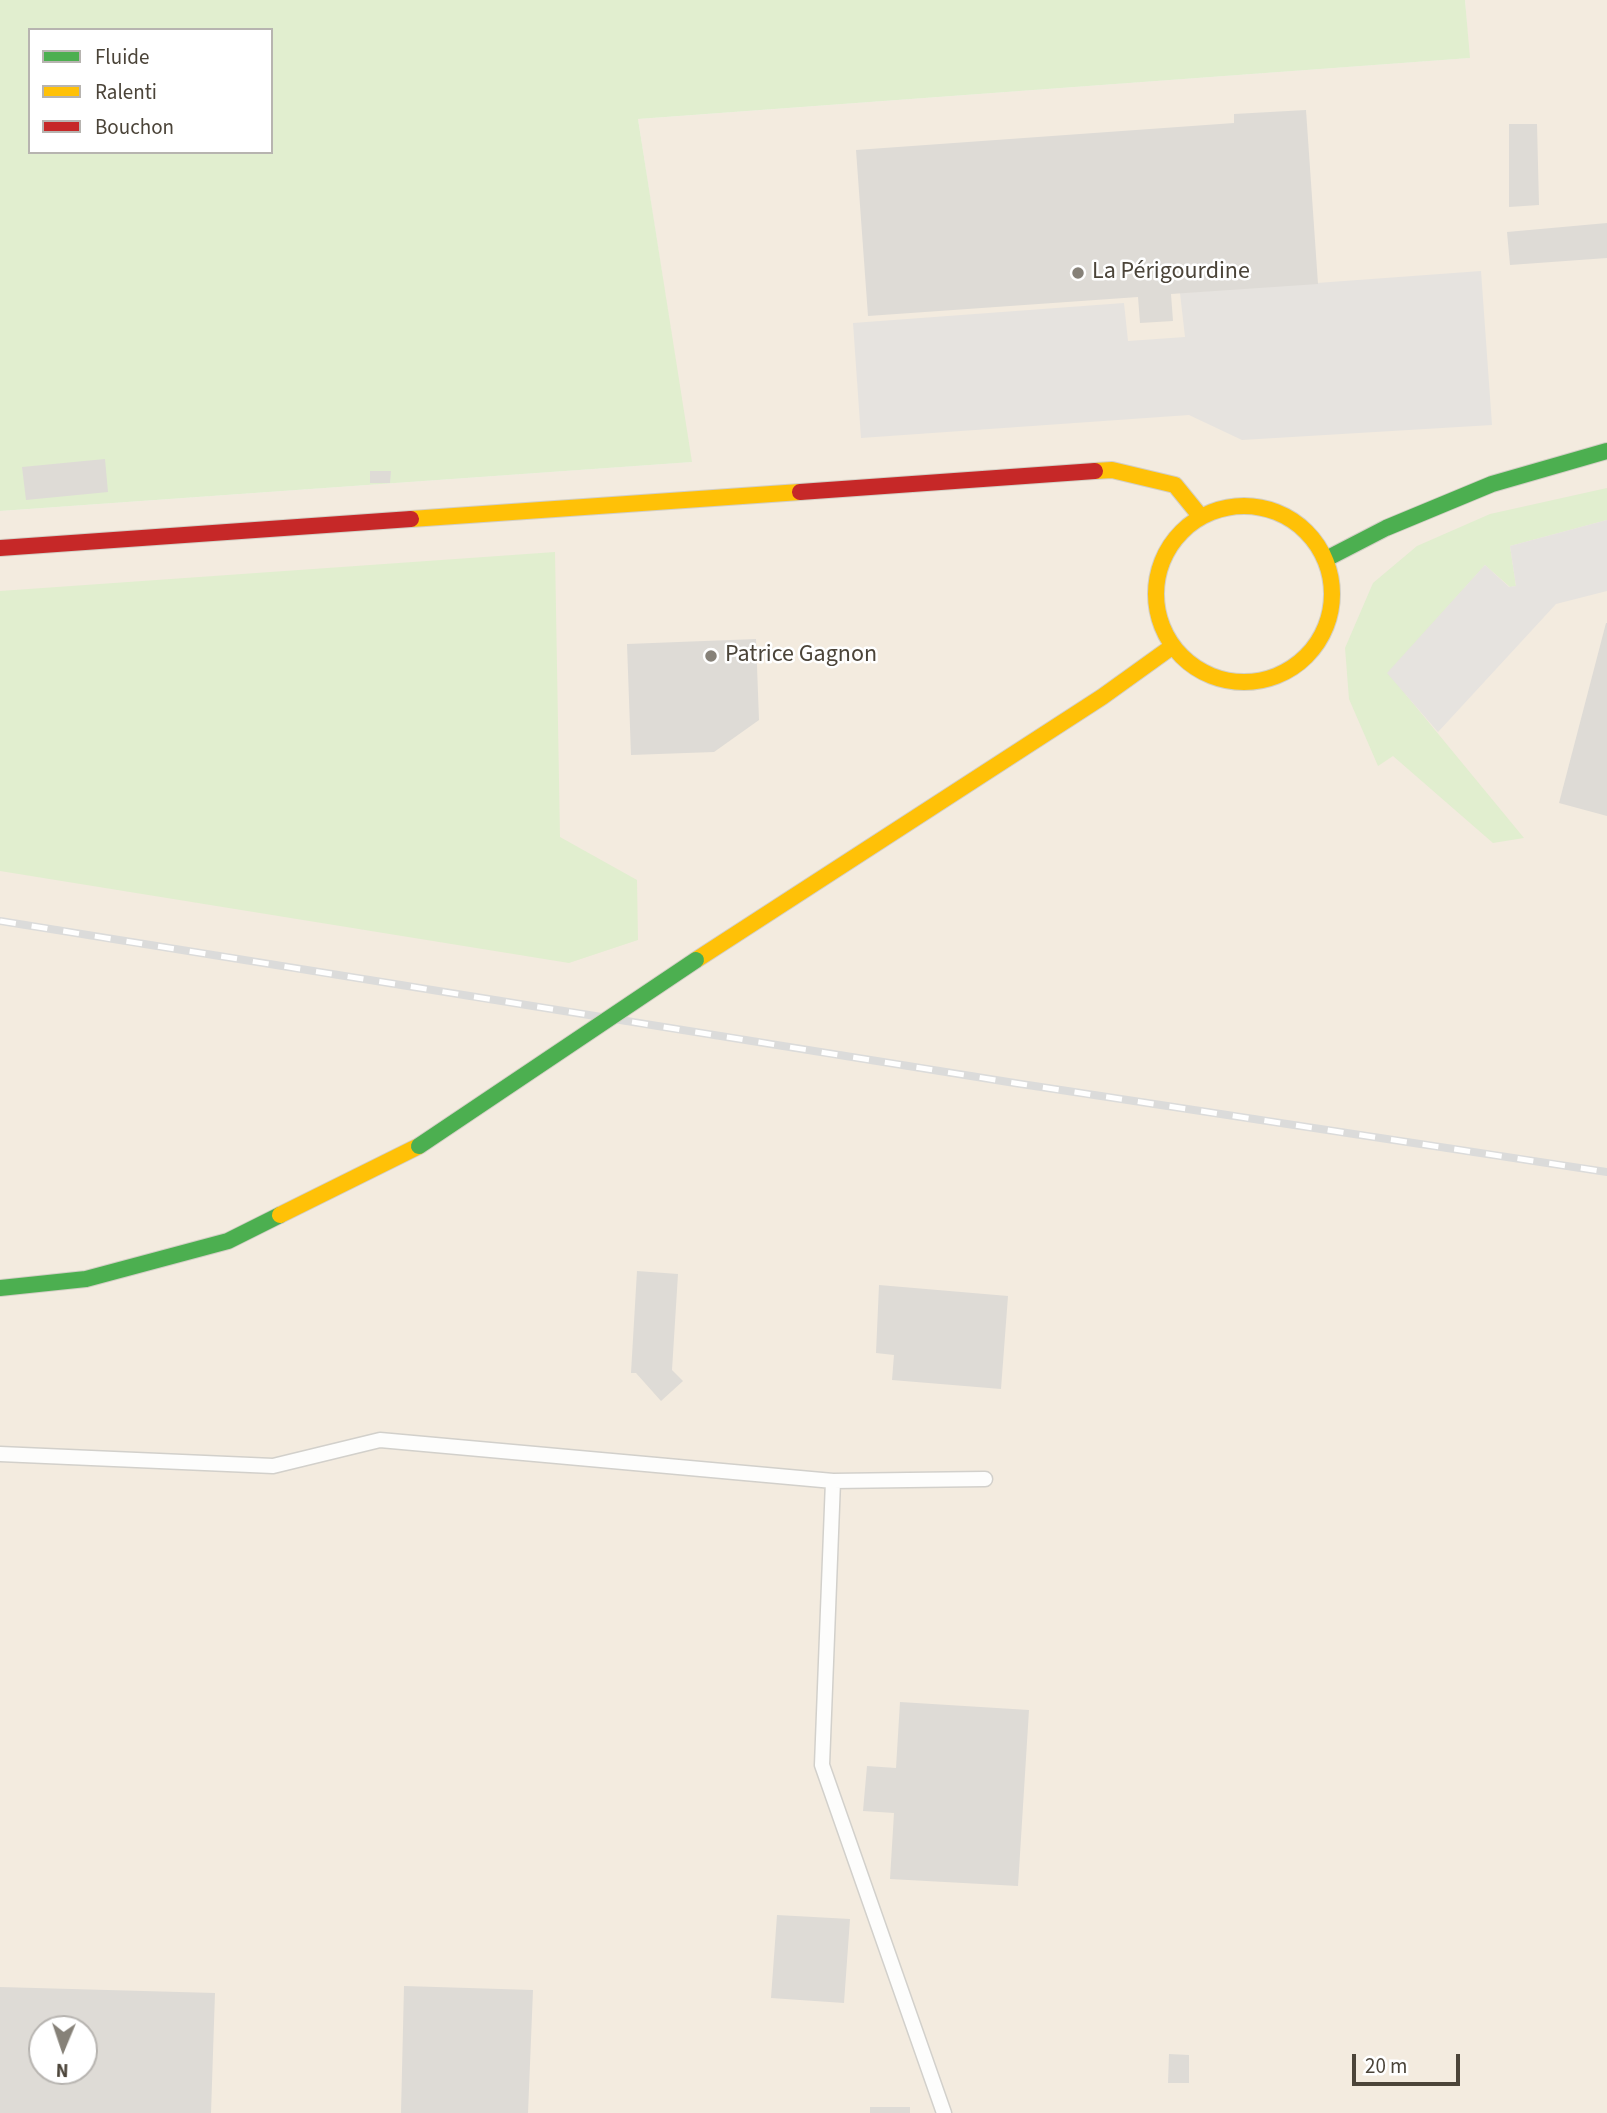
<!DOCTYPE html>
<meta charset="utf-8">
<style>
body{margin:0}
#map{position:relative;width:1607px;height:2113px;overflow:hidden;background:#f4f2ee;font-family:"Source Sans 3",sans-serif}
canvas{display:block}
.legend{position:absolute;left:28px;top:28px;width:245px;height:126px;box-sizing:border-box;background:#fff;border:2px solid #b7b4b0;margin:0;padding:9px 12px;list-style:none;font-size:21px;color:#4b4439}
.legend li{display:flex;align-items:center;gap:14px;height:35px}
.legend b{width:35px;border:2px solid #b7b4b0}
.north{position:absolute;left:28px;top:2015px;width:70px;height:70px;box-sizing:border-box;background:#fff;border:2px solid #b7b4b0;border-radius:50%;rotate:182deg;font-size:19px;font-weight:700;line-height:28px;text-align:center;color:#4b4439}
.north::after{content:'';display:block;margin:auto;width:24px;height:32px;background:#868178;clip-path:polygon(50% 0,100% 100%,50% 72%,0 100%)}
.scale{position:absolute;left:1352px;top:2054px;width:108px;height:32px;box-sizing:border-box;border:4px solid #4b4439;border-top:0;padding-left:9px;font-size:21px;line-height:24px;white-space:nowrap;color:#4b4439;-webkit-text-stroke:5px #fff;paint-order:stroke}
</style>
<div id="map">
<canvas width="1607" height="2113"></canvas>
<ul class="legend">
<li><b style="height:9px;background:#4caf50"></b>Fluide</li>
<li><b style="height:9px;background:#ffc107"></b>Ralenti</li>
<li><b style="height:9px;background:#c62828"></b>Bouchon</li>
</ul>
<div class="north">N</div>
<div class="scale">20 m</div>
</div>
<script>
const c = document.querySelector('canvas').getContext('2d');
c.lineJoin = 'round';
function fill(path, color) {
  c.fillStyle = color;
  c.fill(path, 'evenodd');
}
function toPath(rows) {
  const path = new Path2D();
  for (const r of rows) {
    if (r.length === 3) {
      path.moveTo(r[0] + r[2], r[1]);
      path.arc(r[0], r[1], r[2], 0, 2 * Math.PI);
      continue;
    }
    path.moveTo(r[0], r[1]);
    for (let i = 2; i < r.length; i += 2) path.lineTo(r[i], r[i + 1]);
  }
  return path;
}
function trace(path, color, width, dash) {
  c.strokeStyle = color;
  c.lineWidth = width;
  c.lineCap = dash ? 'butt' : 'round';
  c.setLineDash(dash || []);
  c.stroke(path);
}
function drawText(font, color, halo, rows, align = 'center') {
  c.font = font + ' "Source Sans 3",sans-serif';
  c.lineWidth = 5;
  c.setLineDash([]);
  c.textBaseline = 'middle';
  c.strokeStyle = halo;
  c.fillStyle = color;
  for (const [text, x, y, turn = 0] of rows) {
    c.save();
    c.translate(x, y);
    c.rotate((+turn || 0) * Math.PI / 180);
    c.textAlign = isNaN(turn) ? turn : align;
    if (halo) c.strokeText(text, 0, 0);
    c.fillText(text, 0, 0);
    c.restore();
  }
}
fill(toPath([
 [1465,0,1607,0,1607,2113,0,2113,0,511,691,462,638,119,1469,58],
 [42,2029,84,2029,84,2071,42,2071]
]), '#f3ebdf');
fill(toPath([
 [0,0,1465,0,1470,58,638,119,692,462,0,511],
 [30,30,271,30,271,152,30,152],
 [1607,488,1607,520,1510,546,1516,586,1510,587,1485,565,1388,673,1524,838,1493,843,1393,756,1378,766,1349,699,1345,648,1373,583,1417,546,1490,514],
 [555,552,560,837,637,880,638,940,569,963,0,871,0,591]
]), '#e1eecf');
fill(toPath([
 [1481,271,1492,425,1242,440,1189,415,861,438,853,323,1124,303,1128,341,1185,337,1180,293],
 [1607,520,1607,591,1556,604,1438,732,1387,673,1485,565,1509,587,1516,586,1510,546]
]), '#e6e3df');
fill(toPath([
 [1306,110,1318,284,1171,294,1173,321,1140,323,1138,297,868,316,856,150,1234,123,1234,114],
 [1509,124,1537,124,1539,205,1509,207],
 [1607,223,1607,258,1510,265,1507,232],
 [105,459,108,492,26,500,22,467],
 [370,471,391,471,390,483,370,483],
 [1606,623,1607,623,1607,816,1559,803],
 [756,639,759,720,714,752,631,755,627,644],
 [637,1271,678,1274,672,1370,683,1381,661,1401,636,1373,631,1373],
 [879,1285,1008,1296,1001,1389,892,1380,894,1355,876,1353],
 [900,1702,1029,1710,1018,1886,890,1879,894,1813,863,1811,867,1766,896,1768],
 [777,1915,850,1919,844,2003,771,1998],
 [404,1986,533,1990,528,2113,401,2113],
 [0,1987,215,1993,211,2113,0,2113],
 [42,2029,84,2029,84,2071,42,2071],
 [1169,2054,1189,2055,1189,2083,1168,2083],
 [870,2107,910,2107,910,2113,870,2113]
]), '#dedbd6');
const lane = toPath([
 [0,1454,273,1466,380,1440,833,1481,985,1479],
 [833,1481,822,1765,944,2113]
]);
const fast = toPath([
 [1326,559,1386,528,1492,484,1607,451],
 [0,1288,86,1279,228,1241,280,1215]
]);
const slow = toPath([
 [1095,471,1112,470,1175,485,1201,517],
 [1244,594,88],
 [411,519,800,492],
 [696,960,1102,697,1173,646],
 [280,1215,419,1146]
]);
const jam = toPath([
 [800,492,1095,471],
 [0,548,411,519]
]);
trace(lane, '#d2d0cb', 17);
trace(fast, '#d3cfc5', 18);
trace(slow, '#d3cfc5', 18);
trace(jam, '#d3cfc5', 18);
trace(lane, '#fdfdfc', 14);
trace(fast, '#4caf50', 16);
trace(slow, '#ffc107', 16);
trace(jam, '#c62828', 16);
const rail = toPath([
 [0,921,1021,1084,1607,1172]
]);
trace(rail, '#dbdbda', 8);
trace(rail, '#fff', 5, [16]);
const fastBridge = toPath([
 [419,1146,696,960]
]);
trace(fastBridge, '#d3cfc5', 18, []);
trace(fastBridge, '#4caf50', 16);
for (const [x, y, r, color] of [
 [1078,273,7,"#868178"],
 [711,656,7,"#868178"]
]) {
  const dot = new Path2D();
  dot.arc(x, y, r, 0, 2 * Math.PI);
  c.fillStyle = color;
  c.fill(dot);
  trace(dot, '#fff', 2.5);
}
drawText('24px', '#4b4439', '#fff', [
 ["La Périgourdine",1092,273],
 ["Patrice Gagnon",725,656]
], 'left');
</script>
